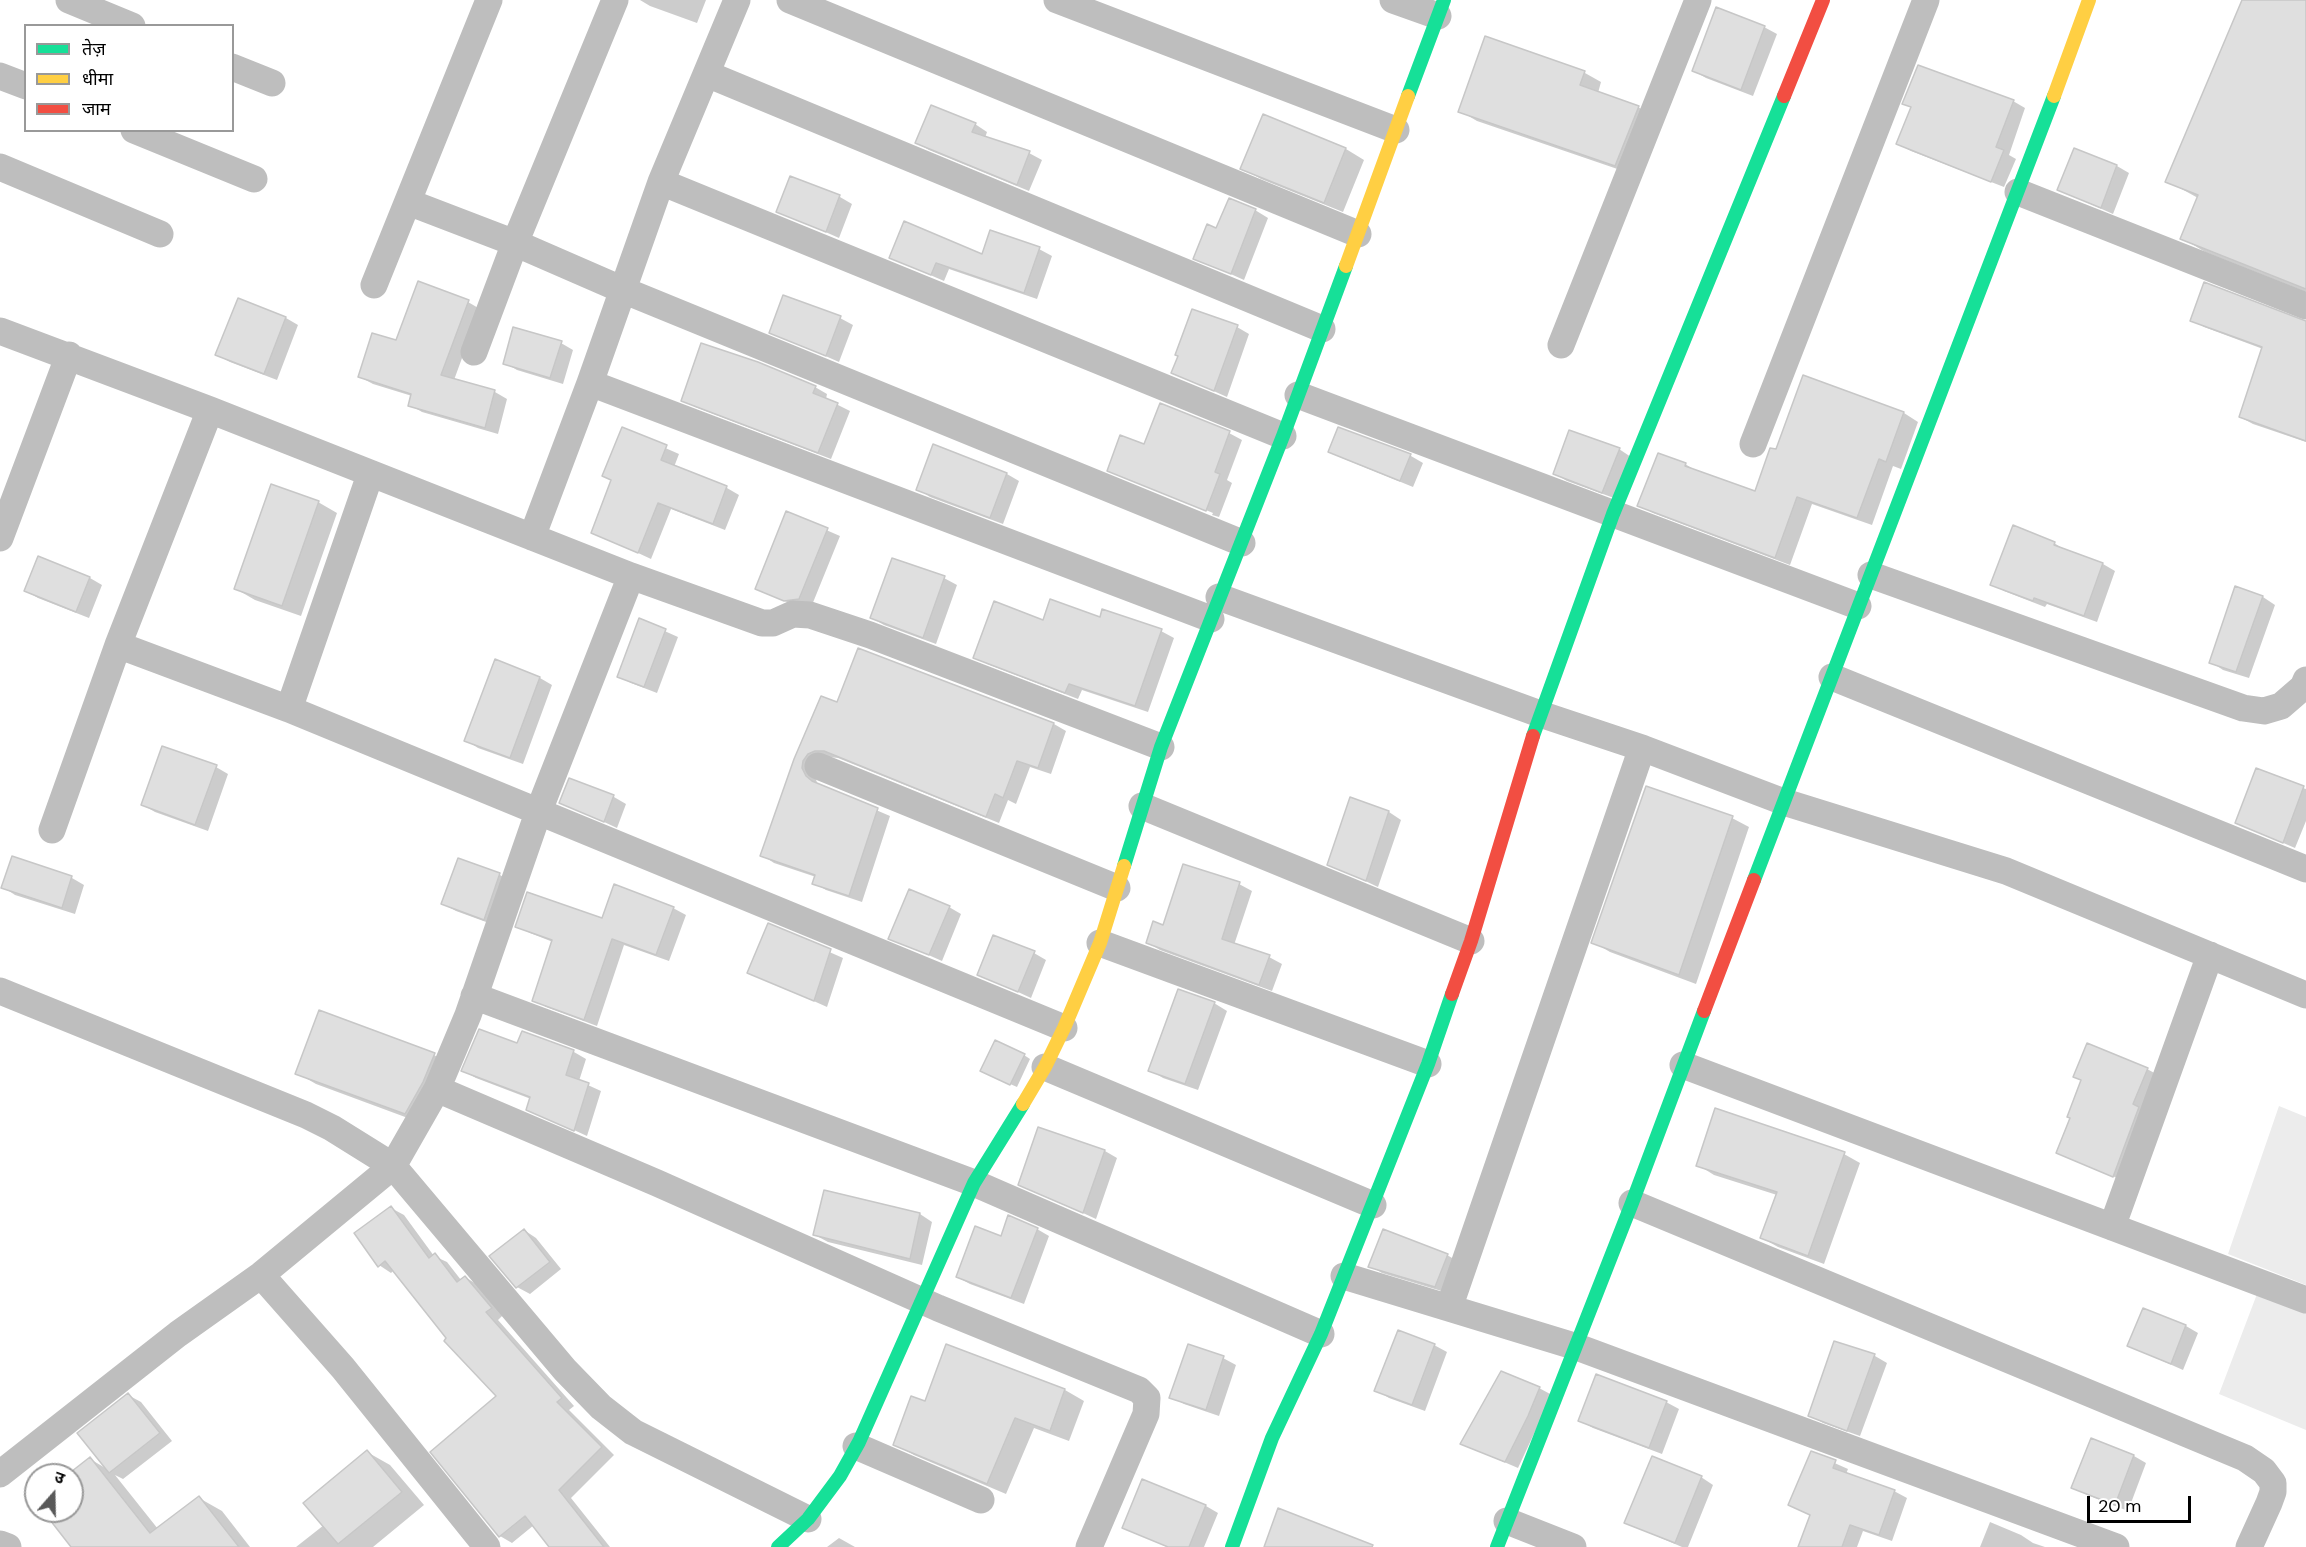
<!DOCTYPE html>
<meta charset="utf-8">
<style>
body{margin:0}
#map{position:relative;width:2306px;height:1547px;overflow:hidden;background:#fff;font-family:"DM Sans","Noto Sans Devanagari",sans-serif}
canvas{display:block}
.legend{position:absolute;left:24px;top:24px;width:210px;height:108px;box-sizing:border-box;background:#fff;border:2px solid #999;margin:0;padding:8px 10px;list-style:none;font-size:18px;color:#000}
.legend li{display:flex;align-items:center;gap:12px;height:30px}
.legend b{width:30px;border:2px solid #999}
.north{position:absolute;left:24px;top:1463px;width:60px;height:60px;box-sizing:border-box;background:#fff;border:2px solid #999;border-radius:50%;rotate:20deg;font-size:16px;font-weight:700;line-height:24px;text-align:center;color:#000}
.north::after{content:'';display:block;margin:auto;width:21px;height:27px;background:#595959;clip-path:polygon(50% 0,100% 100%,50% 72%,0 100%)}
.scale{position:absolute;left:2087px;top:1496px;width:104px;height:27px;box-sizing:border-box;border:3px solid #000;border-top:0;padding-left:8px;font-size:18px;line-height:21px;white-space:nowrap;color:#000;-webkit-text-stroke:4px #fff;paint-order:stroke}
</style>
<div id="map">
<canvas width="2306" height="1547"></canvas>
<ul class="legend">
<li><b style="height:8px;background:#16e098"></b>तेज़</li>
<li><b style="height:8px;background:#ffcf43"></b>धीमा</li>
<li><b style="height:8px;background:#f24e42"></b>जाम</li>
</ul>
<div class="north">उ</div>
<div class="scale">20 m</div>
</div>
<script>
const c = document.querySelector('canvas').getContext('2d');
c.lineJoin = 'round';
function fill(path, color) {
  c.fillStyle = color;
  c.fill(path, 'evenodd');
}
function toPath(rows) {
  const path = new Path2D();
  for (const r of rows) {
    path.moveTo(r[0], r[1]);
    for (let i = 2; i < r.length; i += 2) path.lineTo(r[i], r[i + 1]);
  }
  return path;
}
function trace(path, color, width, dash) {
  c.strokeStyle = color;
  c.lineWidth = width;
  c.lineCap = dash ? 'butt' : 'round';
  c.setLineDash(dash || []);
  c.stroke(path);
}
fill(toPath([
 [2279,1106,2306,1117,2306,1285,2228,1254],
 [2257,1294,2306,1313,2306,1430,2219,1394]
]), '#ececec');
fill(toPath([
 [640,0,706,0,697,23,650,6],
 [2243,0,2306,0,2306,292,2205,252,2182,238,2198,198,2167,181],
 [1764,27,1777,34,1753,96,1706,78,1694,71],
 [1486,38,1585,73,1601,82,1598,93,1638,107,1655,117,1632,174,1477,121,1460,111],
 [2013,101,2025,108,2009,155,2016,159,2004,187,1911,151,1898,144,1912,108,1904,103],
 [1264,116,1346,149,1364,160,1343,212,1261,179,1242,168],
 [975,124,987,132,985,138,1029,153,1042,160,1029,191,929,150,917,143],
 [2117,166,2129,173,2113,214,2059,190],
 [791,178,840,197,852,204,839,238,778,211],
 [1255,210,1268,218,1244,280,1195,258],
 [1039,249,1052,256,1037,299,949,269,944,281,891,258,983,256],
 [239,300,286,318,298,325,277,380,230,362,217,355],
 [468,302,480,309,454,380,495,392,507,399,498,434,422,412,410,405,412,396,373,384,360,377,397,342],
 [840,318,853,325,839,362,771,332],
 [2192,320,2306,322,2306,442,2253,424,2240,417,2263,349,2204,327],
 [1237,327,1249,334,1227,397,1173,373,1179,356],
 [561,343,573,350,563,384,517,370,505,363],
 [1804,377,1904,413,1918,422,1901,469,1893,466,1872,525,1812,504,1790,565,1653,513,1639,505,1685,464,1700,473,1756,493,1777,451],
 [815,387,827,394,826,399,850,411,831,459,695,407,682,400],
 [1161,405,1229,433,1242,440,1227,480,1232,483,1219,517,1212,515,1213,513,1119,474,1119,476,1108,470,1145,446],
 [622,429,679,454,674,467,727,488,739,495,725,530,671,509,651,559,593,532,612,481],
 [1339,429,1411,456,1423,463,1413,487,1342,458,1330,451],
 [934,446,1007,474,1019,481,1003,524,930,497,918,489],
 [1619,449,1631,457,1614,498,1567,481,1555,474],
 [318,502,337,513,301,616,255,600,236,589],
 [787,513,840,536,812,605,798,607,756,588],
 [2054,543,2067,551,2103,564,2115,571,2097,622,2047,604,2045,607,2004,591,1992,584],
 [90,578,102,585,89,618,38,598,26,591],
 [944,578,957,585,936,644,884,625,872,618],
 [2236,588,2263,597,2275,605,2249,678,2223,670,2211,662],
 [1100,619,1161,631,1174,638,1148,712,1082,690,1078,699,987,664,975,657,1044,622],
 [640,620,678,637,657,693,631,683,618,676],
 [859,650,1054,724,1066,731,1051,774,1030,767,1016,804,1008,800,999,823,838,758,829,757,815,777,818,785,890,816,862,902,826,890,814,883,816,877,774,863,762,855,795,759,838,704],
 [496,661,540,678,552,685,523,764,478,748,466,740],
 [216,767,228,774,208,831,155,812,143,805],
 [570,779,614,797,626,804,617,828,561,802],
 [2303,788,2306,789,2306,821,2295,848,2237,823],
 [1351,799,1389,812,1401,820,1378,887,1329,864],
 [1732,818,1749,827,1696,984,1610,952,1593,942],
 [13,858,72,878,84,885,75,914,15,895,3,887],
 [459,860,500,875,512,882,497,926,456,911,443,904],
 [1239,884,1252,891,1234,945,1269,957,1282,964,1272,991,1160,950,1148,943,1164,926],
 [949,907,961,914,942,961,890,938],
 [673,908,686,915,669,961,624,945,597,1026,546,1007,534,1000,553,942,530,933,517,926,602,920],
 [768,925,843,958,827,1007,749,972],
 [1034,953,1046,960,1031,998,979,974],
 [1214,1003,1227,1011,1198,1090,1163,1078,1150,1070],
 [523,1033,574,1052,586,1059,579,1081,601,1091,587,1136,528,1109,531,1099,476,1078,463,1071,518,1045],
 [434,1055,453,1066,424,1124,316,1084,297,1073],
 [1024,1055,1030,1059,1017,1087,987,1074],
 [2147,1069,2160,1076,2126,1182,2058,1152],
 [1105,1151,1117,1158,1096,1219,1020,1184],
 [1844,1154,1860,1163,1824,1264,1778,1247,1762,1238,1777,1195,1714,1175,1698,1165],
 [825,1192,920,1214,932,1222,922,1265,828,1242,815,1235],
 [391,1208,404,1215,434,1256,447,1262,461,1280,465,1277,478,1285,503,1315,498,1320,574,1406,569,1410,614,1455,571,1498,610,1547,551,1547,534,1525,512,1543,500,1536,498,1396,448,1339,394,1270,391,1273,379,1265],
 [1037,1229,1049,1236,1024,1304,970,1284,957,1277,1002,1238],
 [524,1230,536,1238,561,1269,530,1294,517,1287],
 [1447,1255,1459,1262,1448,1293,1382,1273,1370,1266],
 [2144,1310,2186,1326,2198,1333,2183,1370,2129,1346],
 [1835,1343,1875,1356,1887,1363,1860,1436,1823,1423,1810,1415],
 [1434,1345,1447,1352,1425,1411,1389,1398,1376,1390],
 [947,1346,1065,1390,1084,1401,1069,1441,1034,1428,1006,1494,914,1455,895,1444,926,1403],
 [1223,1358,1236,1365,1219,1416,1184,1404,1171,1397],
 [1539,1388,1552,1395,1518,1468,1462,1444],
 [128,1395,141,1402,172,1441,123,1479,115,1475,158,1529,199,1498,222,1511,250,1547,73,1547,45,1511,72,1511,90,1459,107,1469],
 [1666,1402,1679,1409,1662,1454,1593,1428,1580,1421],
 [2091,1440,2134,1456,2146,1463,2128,1511,2085,1494,2073,1487],
 [367,1452,390,1465,424,1505,373,1547,296,1547,324,1525],
 [1812,1453,1848,1469,1846,1474,1894,1491,1907,1498,1892,1541,1863,1531,1857,1547,1800,1547,1811,1516,1790,1504],
 [1701,1477,1713,1485,1688,1547,1682,1547,1626,1523],
 [1142,1481,1206,1506,1218,1513,1204,1547,1167,1547,1123,1527],
 [1990,1522,2021,1535,2033,1543,2045,1547,1980,1547],
 [839,1538,855,1547,827,1547]
]), '#0003');
const building = toPath([
 [2242,0,2306,0,2306,289,2180,239,2198,195,2165,182,2242,0],
 [1716,7,1765,26,1741,90,1692,71,1716,7],
 [1485,36,1585,71,1580,85,1639,106,1615,166,1458,112,1485,36],
 [1918,65,2014,100,1996,147,2004,150,1991,182,1896,144,1911,107,1902,104,1918,65],
 [931,105,976,123,972,132,1030,151,1017,185,915,143,931,105],
 [1263,114,1346,148,1324,203,1240,169,1263,114],
 [2074,148,2117,165,2101,208,2057,190,2074,148],
 [790,176,840,195,826,232,776,212,790,176],
 [1229,198,1256,209,1231,274,1193,259,1207,224,1216,228,1229,198],
 [904,221,982,254,990,230,1040,247,1024,293,936,263,931,275,889,258,904,221],
 [418,281,469,300,441,375,495,390,485,428,408,406,411,394,358,377,372,333,396,340,418,281],
 [2204,282,2306,321,2306,441,2239,417,2262,347,2190,321,2204,282],
 [783,295,841,316,826,356,769,333,783,295],
 [238,298,286,317,264,374,215,355,238,298],
 [1192,309,1238,325,1214,391,1171,373,1178,356,1175,355,1192,309],
 [513,327,562,341,550,378,503,364,513,327],
 [701,343,758,362,816,386,813,393,838,403,818,453,681,401,701,343],
 [1803,375,1904,412,1886,462,1879,459,1857,518,1797,497,1775,558,1637,506,1658,453,1686,463,1685,466,1755,491,1770,448,1776,449,1803,375],
 [1160,403,1230,431,1215,472,1220,474,1206,511,1107,471,1120,435,1144,444,1160,403],
 [622,427,667,445,661,460,727,486,713,524,658,503,638,553,591,533,611,480,602,476,622,427],
 [1338,427,1411,454,1400,481,1328,452,1338,427],
 [1569,430,1620,448,1602,493,1553,474,1569,430],
 [933,444,1007,473,990,518,916,490,933,444],
 [271,484,319,501,282,606,234,589,271,484],
 [786,511,828,528,799,599,784,601,755,589,786,511],
 [2013,525,2055,542,2054,545,2103,563,2084,616,2034,598,2033,601,1990,585,2013,525],
 [38,556,90,577,76,612,24,591,38,556],
 [892,558,945,576,923,638,870,618,892,558],
 [2235,586,2263,596,2236,672,2209,663,2235,586],
 [1050,599,1100,617,1102,609,1162,629,1135,706,1069,684,1065,693,973,658,994,601,1043,620,1050,599],
 [639,618,666,629,644,687,617,677,639,618],
 [858,648,1054,723,1038,768,1017,761,1003,798,995,794,986,817,824,751,815,751,808,754,803,761,802,768,806,776,812,781,878,808,849,896,812,884,815,875,760,856,794,759,821,696,837,702,858,648],
 [495,659,540,677,510,758,464,741,495,659],
 [162,746,217,765,195,825,141,805,162,746],
 [2256,768,2304,786,2283,843,2235,823,2256,768],
 [569,778,614,795,604,822,559,803,569,778],
 [1646,786,1733,816,1679,975,1591,943,1646,786],
 [1350,797,1389,811,1366,881,1327,865,1350,797],
 [12,856,72,876,62,908,1,888,12,856],
 [458,858,500,873,484,920,441,904,458,858],
 [1183,864,1240,882,1222,939,1270,955,1259,985,1146,943,1153,921,1163,925,1183,864],
 [614,884,674,907,656,955,612,939,584,1020,532,1001,552,940,515,927,527,892,602,918,614,884],
 [909,889,950,906,929,955,888,939,909,889],
 [768,923,831,949,814,1001,747,973,768,923],
 [993,935,1035,951,1018,992,977,975,993,935],
 [1178,989,1215,1002,1185,1084,1148,1071,1178,989],
 [319,1010,435,1053,423,1082,405,1114,295,1074,319,1010],
 [479,1029,517,1043,522,1031,574,1050,566,1075,589,1083,574,1131,526,1110,530,1097,461,1071,479,1029],
 [995,1040,1025,1054,1010,1085,980,1071,995,1040],
 [2087,1043,2148,1068,2133,1104,2139,1107,2113,1177,2056,1153,2070,1118,2067,1117,2081,1080,2073,1077,2087,1043],
 [1715,1108,1845,1152,1808,1256,1760,1238,1777,1192,1696,1166,1715,1108],
 [1038,1127,1105,1150,1083,1213,1018,1185,1038,1127],
 [824,1190,920,1213,910,1259,813,1235,824,1190],
 [391,1206,429,1258,435,1253,457,1282,465,1276,492,1308,486,1312,562,1398,557,1402,602,1447,559,1490,604,1547,549,1547,525,1516,499,1537,430,1452,496,1396,444,1341,446,1338,385,1261,378,1267,354,1233,391,1206],
 [1008,1215,1038,1228,1011,1298,956,1277,975,1226,1001,1236,1008,1215],
 [524,1229,550,1262,516,1288,489,1256,524,1229],
 [1383,1229,1448,1254,1435,1287,1368,1267,1383,1229],
 [2143,1308,2186,1325,2171,1364,2127,1346,2143,1308],
 [1398,1330,1435,1344,1412,1405,1374,1391,1398,1330],
 [1834,1341,1875,1354,1847,1431,1808,1416,1834,1341],
 [946,1344,1065,1389,1050,1431,1015,1418,987,1484,893,1445,911,1396,925,1401,946,1344],
 [1188,1344,1224,1356,1206,1410,1169,1398,1188,1344],
 [1501,1371,1540,1387,1528,1416,1505,1462,1460,1444,1501,1371],
 [1596,1374,1667,1401,1649,1448,1578,1421,1596,1374],
 [128,1393,160,1433,109,1473,77,1433,128,1393],
 [2091,1438,2134,1455,2115,1505,2071,1488,2091,1438],
 [367,1450,402,1492,338,1544,303,1503,367,1450],
 [1811,1451,1836,1460,1833,1468,1895,1490,1879,1535,1850,1525,1842,1547,1798,1547,1810,1515,1788,1505,1811,1451],
 [1652,1456,1702,1476,1675,1543,1624,1523,1652,1456],
 [90,1457,150,1533,199,1496,239,1547,71,1547,43,1511,72,1511,72,1475,67,1475,90,1457],
 [1142,1479,1206,1505,1189,1547,1168,1547,1122,1528,1142,1479],
 [1278,1508,1373,1545,1372,1547,1264,1547,1278,1508]
]);
fill(building, '#dfdfdf');
trace(building, '#c7c7c7', 1.5);
trace(toPath([
 [69,0,132,26],
 [737,0,661,182,590,383,1211,619],
 [790,0,1358,234],
 [1057,0,1396,130],
 [1393,0,1438,16],
 [232,67,272,83],
 [707,74,1322,329],
 [0,76,26,86],
 [134,130,254,179],
 [0,167,160,234],
 [661,182,1283,436],
 [2018,192,2306,306],
 [408,202,515,243,623,290,1242,543],
 [374,285,489,0],
 [0,331,210,410,631,576,762,623,773,623,793,614,810,615,870,635,1161,747],
 [1561,345,1698,0],
 [474,352,515,243,615,0],
 [1298,395,1858,606],
 [1753,444,1926,0],
 [532,537,590,383],
 [0,538,69,355],
 [1871,575,2243,708,2264,711,2281,706,2303,687,2306,680],
 [1219,597,1540,714,1642,748,1784,802,2006,871,2306,995],
 [118,645,289,709,1064,1028],
 [1832,677,2306,869],
 [289,709,370,475],
 [818,766,1117,888],
 [1142,806,1471,941],
 [52,830,118,645,210,410],
 [1100,943,1428,1064],
 [0,991,306,1115,332,1128,393,1166,565,1370,601,1407,633,1432,808,1519],
 [474,996,974,1183,1321,1334],
 [1683,1065,2306,1300],
 [1045,1067,1373,1205],
 [437,1089,657,1183,938,1308,1139,1390,1147,1398,1146,1414,1089,1547],
 [1632,1203,2245,1458,2264,1471,2273,1483,2273,1492,2269,1503,2249,1547],
 [2112,1227,2210,955],
 [261,1275,343,1368,487,1547],
 [1344,1276,1577,1347,2116,1547],
 [1449,1308,1642,748],
 [856,1446,981,1500],
 [0,1474,178,1334,261,1275,393,1166,437,1089,468,1015,538,813,631,576],
 [1507,1521,1573,1547],
 [0,1544,8,1547]
]), '#bebebe', 27);
trace(toPath([
 [1408,96,1444,0],
 [1533,736,1613,514,1784,96],
 [1124,866,1161,747,1283,436,1346,266],
 [1754,880,2054,96],
 [778,1547,808,1519,840,1476,859,1442,974,1183,1023,1104],
 [1232,1547,1272,1438,1321,1334,1428,1064,1452,994],
 [1497,1547,1632,1203,1704,1011]
]), '#16e098', 14);
trace(toPath([
 [2054,96,2089,0],
 [1346,266,1408,96],
 [1023,1104,1045,1067,1064,1028,1100,943,1124,866]
]), '#ffcf43', 14);
trace(toPath([
 [1784,96,1823,0],
 [1452,994,1471,941,1533,736],
 [1704,1011,1754,880]
]), '#f24e42', 14);
</script>
